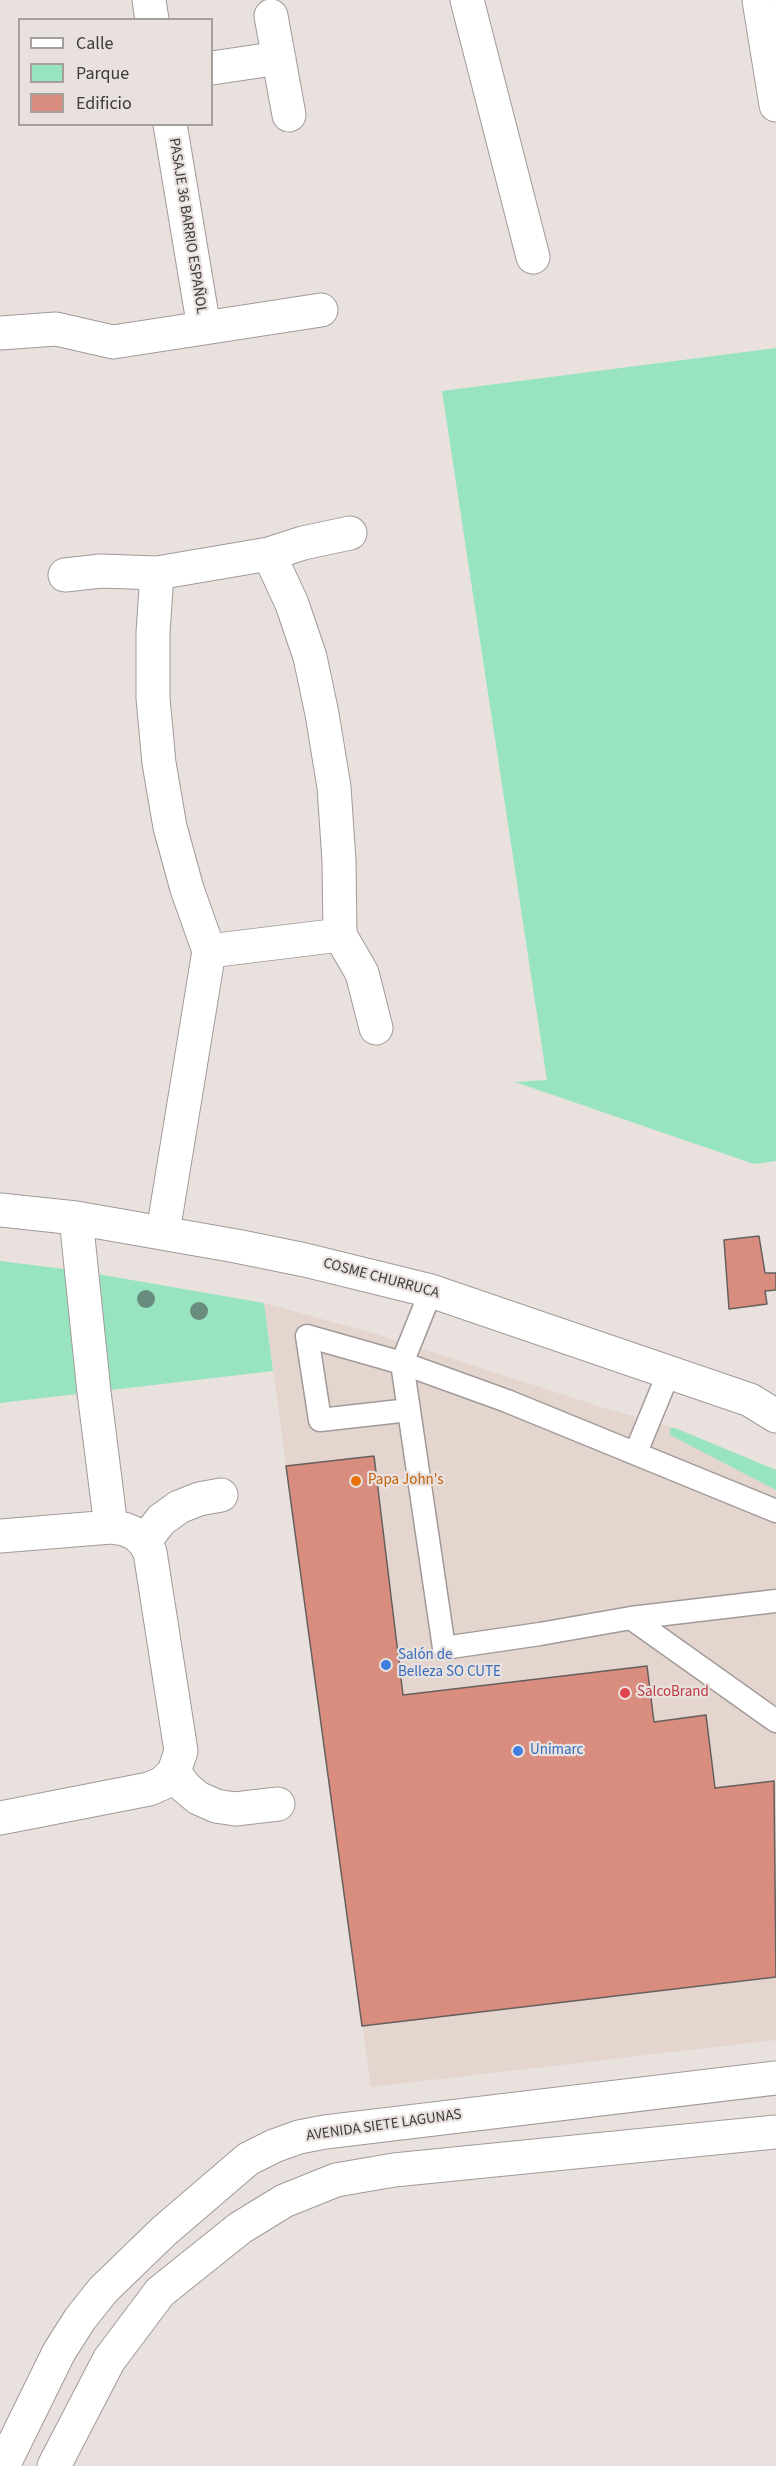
<!DOCTYPE html>
<meta charset="utf-8">
<style>
body{margin:0}
#map{position:relative;width:776px;height:2466px;overflow:hidden;background:#e8e1de;font-family:"Source Sans 3",sans-serif}
canvas{display:block}
.legend{position:absolute;left:18px;top:18px;width:195px;height:108px;box-sizing:border-box;background:#e8e1de;border:2px solid #a49f9c;margin:0;padding:8px 10px;list-style:none;font-size:18px;color:#3e3b3a}
.legend li{display:flex;align-items:center;gap:12px;height:30px}
.legend b{width:30px;border:2px solid #a49f9c}
</style>
<div id="map">
<canvas width="776" height="2466"></canvas>
<ul class="legend">
<li><b style="height:8px;background:#fff"></b>Calle</li>
<li><b style="height:16px;background:#98e4c1"></b>Parque</li>
<li><b style="height:16px;background:#d98d7f"></b>Edificio</li>
</ul>
</div>
<script>
const c = document.querySelector('canvas').getContext('2d');
c.lineJoin = 'round';
function fill(path, color) {
  c.fillStyle = color;
  c.fill(path, 'evenodd');
}
function toPath(rows) {
  const path = new Path2D();
  for (const r of rows) {
    path.moveTo(r[0], r[1]);
    for (let i = 2; i < r.length; i += 2) path.lineTo(r[i], r[i + 1]);
  }
  return path;
}
function trace(path, color, width, dash) {
  c.strokeStyle = color;
  c.lineWidth = width;
  c.lineCap = dash ? 'butt' : 'round';
  c.setLineDash(dash || []);
  c.stroke(path);
}
function drawText(font, color, halo, rows, align = 'center') {
  c.font = font + ' "Source Sans 3",sans-serif';
  c.lineWidth = 4.5;
  c.setLineDash([]);
  c.textBaseline = 'middle';
  c.strokeStyle = halo;
  c.fillStyle = color;
  for (const [text, x, y, turn = 0] of rows) {
    c.save();
    c.translate(x, y);
    c.rotate((+turn || 0) * Math.PI / 180);
    c.textAlign = isNaN(turn) ? turn : align;
    if (halo) c.strokeText(text, 0, 0);
    c.fillText(text, 0, 0);
    c.restore();
  }
}
fill(toPath([
 [264,1303,380,1335,604,1408,675,1428,776,1470,776,2040,371,2087]
]), '#e4d5cf');
fill(toPath([
 [776,348,776,1161,754,1164,515,1082,547,1080,442,391],
 [0,1261,80,1271,264,1303,273,1371,0,1403],
 [670,1428,675,1428,776,1470,776,1490,670,1435]
]), '#98e4c1');
const building = toPath([
 [759,1236,765,1273,776,1273,776,1290,765,1291,767,1304,729,1309,724,1240,759,1236],
 [374,1456,403,1695,647,1666,654,1722,706,1715,715,1788,774,1781,776,1977,362,2026,286,1466,374,1456]
]);
fill(building, '#d98d7f');
trace(building, '#655f5d', 1.5);
const lane = toPath([
 [431,1291,402,1363,444,1648,540,1634,631,1618,776,1601],
 [409,1410,320,1420,307,1336,402,1363,507,1401,776,1511],
 [636,1452,669,1372],
 [631,1618,776,1721]
]);
const street = toPath([
 [149,0,152,20],
 [467,0,533,257],
 [759,0,776,105],
 [271,16,289,115],
 [212,68,279,58],
 [170,124,204,328],
 [0,333,56,329,113,342,321,310],
 [269,554,292,604,310,657,322,714,334,787,339,861,340,935,362,973,376,1028],
 [157,573,153,633,153,698,159,763,170,827,187,889,209,951,163,1232],
 [65,575,101,571,157,573,269,554,303,543,350,533],
 [209,951,340,935],
 [0,1210,76,1218,236,1246,305,1260,431,1291,750,1400,776,1416],
 [76,1218,94,1392,111,1527],
 [0,1536,111,1527,124,1529,136,1534,144,1542,150,1552,181,1751,174,1772,163,1783,149,1789,0,1818],
 [144,1542,161,1520,179,1507,199,1499,221,1495],
 [174,1772,185,1787,198,1798,216,1806,235,1809,278,1804]
]);
const secondary = toPath([
 [3,2466,59,2352,80,2319,103,2290,164,2231,248,2159,274,2146,299,2137,325,2132,776,2078],
 [54,2466,109,2360,160,2292,240,2228,284,2201,336,2180,394,2170,776,2132]
]);
trace(lane, '#a19a98', 25);
trace(street, '#a19a98', 35);
trace(secondary, '#a19a98', 35);
trace(lane, '#fff', 22);
trace(street, '#fff', 33);
trace(secondary, '#fff', 33);
c.fillStyle = '#688c7e';
for (const [x, y] of [
 [146,1299],
 [199,1311]
]) {
  c.beginPath();
  c.arc(x, y, 9, 0, 2 * Math.PI);
  c.fill();
}
for (const [x, y, r, color] of [
 [356,1481,6,"#e8710a"],
 [386,1665,6,"#3f7fe0"],
 [625,1693,6,"#e0444e"],
 [518,1751,6,"#3f7fe0"]
]) {
  const dot = new Path2D();
  dot.arc(x, y, r, 0, 2 * Math.PI);
  c.fillStyle = color;
  c.fill(dot);
  trace(dot, '#e8e1de', 2);
}
drawText('15px', '#3e3b3a', '#e8e1de', [
 ["PASAJE 36 BARRIO ESPAÑOL",187,226,81],
 ["COSME CHURRUCA",381,1279,15],
 ["AVENIDA SIETE LAGUNAS",384,2126,-8]
]);
drawText('15px', '#c56008', '#e8e1de', [
 ["Papa John's",368,1481]
], 'left');
drawText('15px', '#366cbe', '#e8e1de', [
 ["Salón de",398,1656],
 ["Belleza SO CUTE",398,1673],
 ["Unimarc",530,1751]
], 'left');
drawText('15px', '#be3a42', '#e8e1de', [
 ["SalcoBrand",637,1693]
], 'left');
</script>
